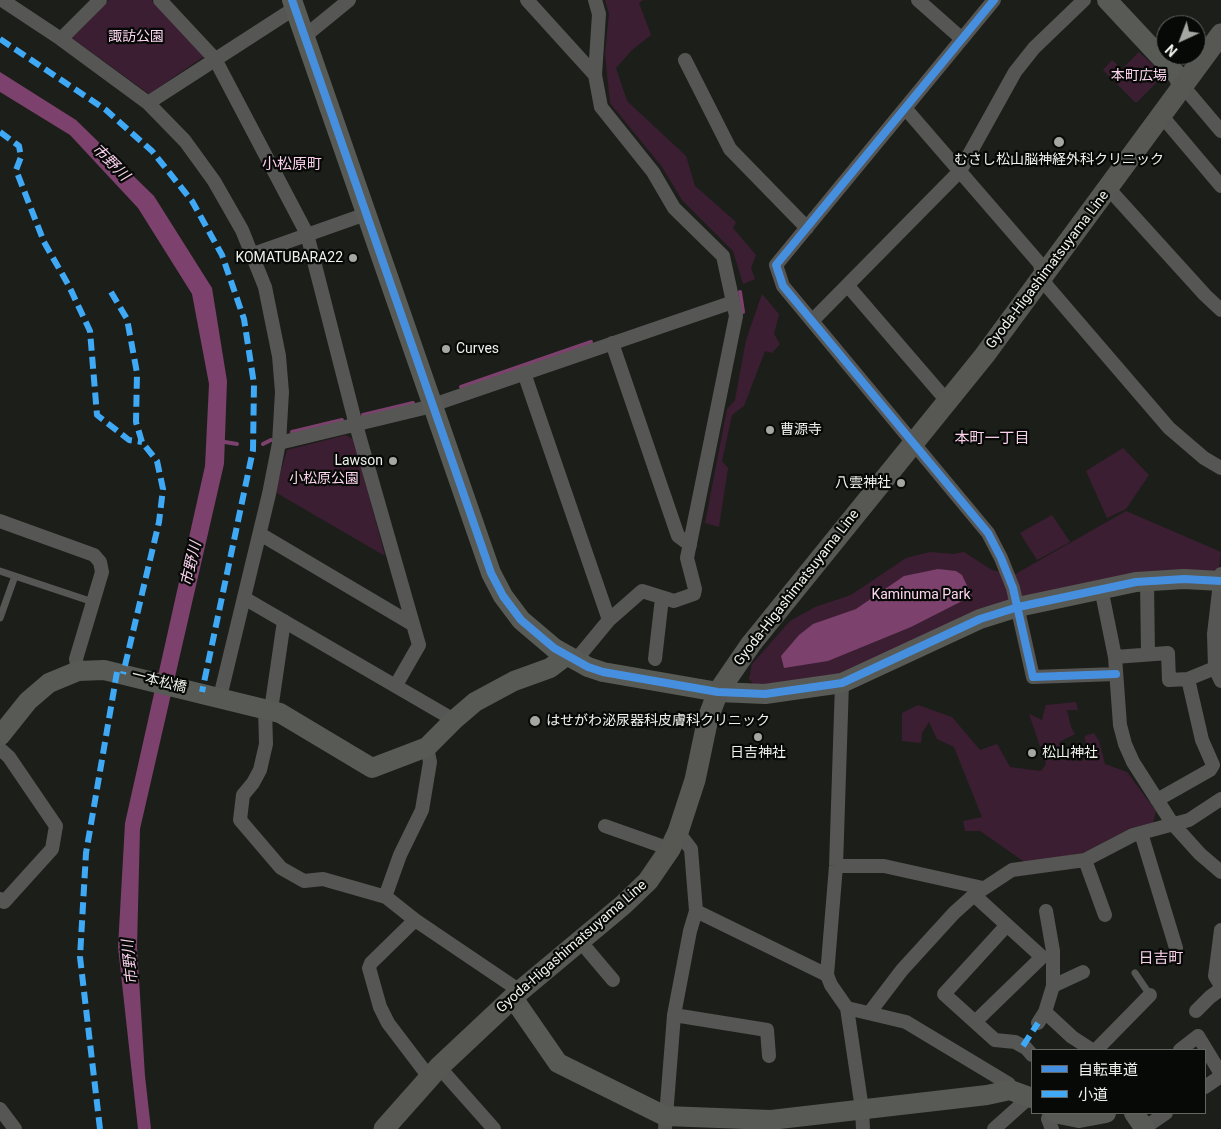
<!DOCTYPE html>
<meta charset="utf-8">
<style>
body{margin:0}
#map{position:relative;width:1221px;height:1129px;overflow:hidden;background:#1c1e19;font-family:Roboto,"Noto Sans JP",sans-serif}
canvas{display:block}
.legend{position:absolute;left:1031px;top:1049px;width:175px;height:65px;box-sizing:border-box;background:#070906;border:1px solid #646662;margin:0;padding:6px 9px;list-style:none;font-size:15px;color:#eff2ec}
.legend li{display:flex;align-items:center;gap:10px;height:25px}
.legend b{width:25px;border:1px solid #646662}
.north{position:absolute;left:1156px;top:15px;width:50px;height:50px;box-sizing:border-box;background:#070906;border:1px solid #646662;border-radius:50%;rotate:223deg;font-size:14px;font-weight:700;line-height:20px;text-align:center;color:#eff2ec}
.north::after{content:'';display:block;margin:auto;width:18px;height:22px;background:#a5a8a2;clip-path:polygon(50% 0,100% 100%,50% 72%,0 100%)}
</style>
<div id="map">
<canvas width="1221" height="1129"></canvas>
<ul class="legend">
<li><b style="height:6px;background:#468fdf"></b>自転車道</li>
<li><b style="height:6px;background:#3fa9f5"></b>小道</li>
</ul>
<div class="north">N</div>
</div>
<script>
const c = document.querySelector('canvas').getContext('2d');
c.lineJoin = 'round';
function fill(path, color) {
  c.fillStyle = color;
  c.fill(path, 'evenodd');
}
function toPath(rows) {
  const path = new Path2D();
  for (const r of rows) {
    path.moveTo(r[0], r[1]);
    for (let i = 2; i < r.length; i += 2) path.lineTo(r[i], r[i + 1]);
  }
  return path;
}
function trace(path, color, width, dash) {
  c.strokeStyle = color;
  c.lineWidth = width;
  c.lineCap = dash ? 'butt' : 'round';
  c.setLineDash(dash || []);
  c.stroke(path);
}
function drawText(font, color, halo, rows, align = 'center') {
  c.font = font + ' Roboto,"Noto Sans JP",sans-serif';
  c.lineWidth = 4.5;
  c.setLineDash([]);
  c.textBaseline = 'middle';
  c.strokeStyle = halo;
  c.fillStyle = color;
  for (const [text, x, y, turn = 0] of rows) {
    c.save();
    c.translate(x, y);
    c.rotate((+turn || 0) * Math.PI / 180);
    c.textAlign = isNaN(turn) ? turn : align;
    if (halo) c.strokeText(text, 0, 0);
    c.fillText(text, 0, 0);
    c.restore();
  }
}
fill(toPath([
 [109,0,151,0,206,55,149,94,72,38],
 [605,0,643,0,639,3,651,35,632,50,616,68,627,101,686,156,695,186,736,222,733,228,756,255,751,268,755,279,743,284,733,251,682,200,662,167,610,103,605,54,609,14],
 [1139,52,1161,72,1159,80,1136,103,1103,70,1112,60,1122,69],
 [762,294,779,314,774,334,780,344,772,353,765,351,744,406,732,415,722,461,728,468,719,527,705,523,727,409,735,400,746,340],
 [346,435,354,440,385,556,275,492,287,450],
 [1123,448,1149,475,1126,509,1107,518,1086,471],
 [1126,511,1221,552,1219,568,1213,573,1021,600,1012,576],
 [1052,515,1070,542,1037,560,1020,533],
 [930,552,953,554,964,552,992,570,1001,572,1011,601,841,678,757,688,749,679,752,664,790,621,815,607,851,595,906,558],
 [1076,702,1078,710,1067,710,1071,727,1075,734,1059,742,1063,760,1082,761,1086,757,1085,736,1094,733,1099,741,1105,764,1127,772,1156,811,1153,823,1131,828,1083,853,1026,863,980,831,965,831,963,821,982,817,954,747,937,739,929,722,922,733,921,743,902,741,902,713,918,705,952,717,980,750,997,744,1010,767,1041,771,1046,764,1029,714,1042,720,1046,705]
]), '#3c1e33');
fill(toPath([
 [0,72,76,120,154,196,212,288,227,381,224,464,140,829,137,947,145,1076,151,1129,138,1129,118,947,125,823,205,466,209,384,192,294,138,208,70,135,0,92],
 [938,569,956,571,962,575,972,596,911,627,828,661,784,668,781,656,799,635,813,624,856,609,904,576]
]), '#7c416c');
trace(toPath([
 [740,292,743,312],
 [461,387,591,342],
 [363,415,413,403],
 [292,432,342,420],
 [225,442,237,444],
 [263,444,271,440]
]), '#7c416c', 4);
trace(toPath([
 [0,571,93,602],
 [0,618,15,576],
 [1135,973,1150,995]
]), '#565654', 7);
trace(toPath([
 [2,0,61,39,148,103,185,141,214,181,242,230,265,287,279,356,282,392,279,443,269,494,220,697],
 [160,0,215,59,307,234,356,425,419,645,396,685],
 [527,0,595,75],
 [918,0,962,39],
 [994,0,776,265,783,286,988,533,1001,558,1013,588,1033,677,1116,674],
 [305,36,349,0],
 [61,39,100,0],
 [685,60,730,149,807,228],
 [1182,85,1221,131],
 [148,103,295,8],
 [905,108,1040,264,1042,277,1047,286,1169,428,1204,458,1221,468],
 [1161,115,1221,186],
 [1108,188,1205,295,1221,310],
 [253,254,366,214],
 [848,286,947,401],
 [812,321,960,171,1015,72,1034,48,1084,0],
 [612,343,678,536,690,545],
 [524,373,609,620],
 [279,443,424,408,733,302],
 [0,521,94,555,100,562,102,572,76,659,78,671],
 [260,534,412,624],
 [1221,574,1214,634,1215,668,1221,681],
 [1147,581,1148,654],
 [1101,588,1115,657,1120,725,1125,744,1133,762,1172,823,1200,854,1221,872],
 [244,598,454,720],
 [1115,657,1168,653,1169,680,1188,679,1215,668],
 [655,659,662,598],
 [575,661,609,620,642,591,674,601,694,594,695,589,687,558,736,316,723,256,674,208,653,172,601,107,595,75,599,14,595,0],
 [842,683,836,866,827,975,831,985,847,1008,862,1109,863,1129],
 [265,708,266,744,260,770,253,783,243,795,240,820,281,868,304,881,323,879,386,897,415,920,520,991],
 [271,710,284,621],
 [0,749,9,757,56,826,52,849,4,902,0,899],
 [1157,800,1210,770,1213,765,1202,740,1188,679],
 [605,826,670,849],
 [1141,833,1176,948],
 [1085,860,1105,915],
 [836,866,884,866,983,888],
 [974,895,1042,957,975,1022],
 [385,897,400,855,422,810,430,762,427,747],
 [696,911,827,975],
 [1046,911,1053,951,1053,986],
 [415,920,371,963,369,968,380,1007,388,1023,429,1077],
 [1007,925,944,994,995,1040,1015,1042,1026,1048,1032,1055],
 [1221,930,1215,976,1221,986],
 [580,941,613,980],
 [847,1008,906,1022,1009,1084,1010,1090],
 [1196,1011,1210,997,1221,989],
 [870,1012,902,970,954,913,974,895,1012,870,1085,860,1133,835,1189,820,1221,799],
 [1045,1012,1072,1037,1092,1050],
 [674,1015,767,1030,769,1056],
 [1038,1023,1045,1012,1053,986,1083,972],
 [1096,1050,1150,995],
 [1180,1050,1198,1036,1221,1074],
 [439,1067,494,1129],
 [1205,1087,1221,1076],
 [0,1109,15,1129],
 [1050,1113,1048,1119,1052,1129],
 [1144,1128,1166,1113],
 [665,1129,674,1015,690,931,696,911,691,849,678,832],
 [994,1129,1032,1095]
]), '#565654', 14);
trace(toPath([
 [292,0,491,573,503,596,521,620,554,648,588,667,603,672,718,692,765,694,842,683,980,619,1018,607,1136,582,1184,579,1221,581],
 [1107,0,1178,76,1182,85],
 [0,736,28,701,49,683,78,671,104,670,280,713,372,768,427,747,454,720,475,702,514,681,550,668,566,656],
 [513,998,558,1063,665,1116,771,1120,987,1095,1010,1090,1032,1098],
 [1054,1113,1079,1118,1106,1113],
 [1134,1113,1145,1129]
]), '#585a55', 20);
trace(toPath([
 [384,1129,439,1067,520,991,623,905,648,881,670,849,678,832,695,780,708,718,718,692,751,644,984,356,1221,34]
]), '#575854', 21);
trace(toPath([
 [0,39,106,110,152,151,192,201,222,255,244,319,254,384,253,450,202,692],
 [0,132,19,146,21,157,16,170,44,242,69,286,90,331,97,415,129,440,142,442],
 [111,292,127,319,137,373,136,422,142,442,157,461,163,489,159,522,123,674],
 [1023,1046,1038,1023],
 [100,1129,80,957,86,853,117,672]
]), '#3fa9f5', 6, [12, 6]);
trace(toPath([
 [292,0,491,573,503,596,521,620,554,648,588,667,603,672,718,692,765,694,842,683,980,619,1018,607,1136,582,1184,579,1221,581],
 [994,0,776,265,783,286,988,533,1001,558,1013,588,1033,677,1116,674]
]), '#468fdf', 8);
for (const [x, y, r, color] of [
 [1059,142,6,"#a5a8a2"],
 [353,258,5,"#a5a8a2"],
 [446,349,5,"#a5a8a2"],
 [770,430,5,"#a5a8a2"],
 [393,461,5,"#a5a8a2"],
 [901,483,5,"#a5a8a2"],
 [535,721,6,"#a5a8a2"],
 [758,737,5,"#a5a8a2"],
 [1032,753,5,"#a5a8a2"]
]) {
  const dot = new Path2D();
  dot.arc(x, y, r, 0, 2 * Math.PI);
  c.fillStyle = color;
  c.fill(dot);
  trace(dot, '#070906', 2);
}
drawText('14px', '#fdd5f0', '#070906', [
 ["諏訪公園",136,37],
 ["本町広場",1139,76],
 ["小松原公園",324,479],
 ["Kaminuma Park",921,595]
]);
drawText('14px', '#eff2ec', '#070906', [
 ["むさし松山脳神経外科クリニック",1059,160,"center"],
 ["KOMATUBARA22",343,258,"right"],
 ["Curves",456,349],
 ["曹源寺",780,430],
 ["Lawson",383,461,"right"],
 ["八雲神社",891,483,"right"],
 ["はせがわ泌尿器科皮膚科クリニック",546,721],
 ["日吉神社",758,753,"center"],
 ["松山神社",1042,753]
], 'left');
drawText('14px', '#eff2ec', '#070906', [
 ["Gyoda-Higashimatsuyama Line",1048,270,-53],
 ["Gyoda-Higashimatsuyama Line",797,588,-52],
 ["一本松橋",159,682,14],
 ["Gyoda-Higashimatsuyama Line",572,947,-41]
]);
drawText('italic 15px', '#f9d1ec', '#070906', [
 ["市野川",110,163,45],
 ["市野川",192,564,-77],
 ["市野川",131,962,-96]
]);
drawText('15px', '#facfec', '#070906', [
 ["小松原町",292,165],
 ["本町一丁目",992,439],
 ["日吉町",1161,959]
]);
</script>
